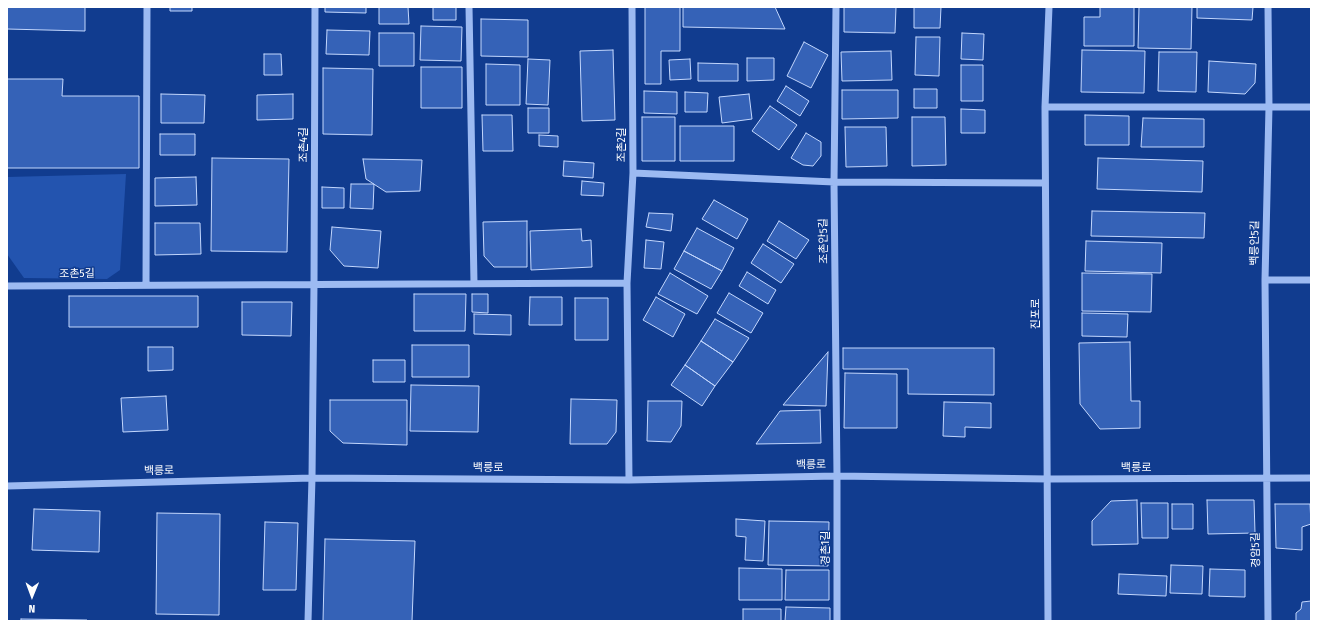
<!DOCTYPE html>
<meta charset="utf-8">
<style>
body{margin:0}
#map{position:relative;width:1318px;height:628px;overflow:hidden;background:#113c8f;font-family:"Fira Sans Condensed",sans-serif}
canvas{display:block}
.frame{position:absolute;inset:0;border:8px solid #fff;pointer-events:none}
.north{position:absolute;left:12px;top:576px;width:40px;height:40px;-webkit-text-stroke:3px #113c8f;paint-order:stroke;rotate:181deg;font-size:11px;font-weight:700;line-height:16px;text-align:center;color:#fff}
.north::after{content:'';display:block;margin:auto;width:14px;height:18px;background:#fff;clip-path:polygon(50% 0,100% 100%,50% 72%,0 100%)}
</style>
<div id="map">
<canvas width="1318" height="628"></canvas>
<div class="frame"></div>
<div class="north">N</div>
</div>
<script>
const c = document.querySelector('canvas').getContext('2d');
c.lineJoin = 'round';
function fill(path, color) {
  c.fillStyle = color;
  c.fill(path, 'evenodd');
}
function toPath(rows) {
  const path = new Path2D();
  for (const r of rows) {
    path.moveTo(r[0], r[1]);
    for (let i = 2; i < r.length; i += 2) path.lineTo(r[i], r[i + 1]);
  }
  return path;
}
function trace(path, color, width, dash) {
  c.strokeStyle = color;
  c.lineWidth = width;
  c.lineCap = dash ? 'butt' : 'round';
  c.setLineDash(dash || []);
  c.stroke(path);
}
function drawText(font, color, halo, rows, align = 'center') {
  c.font = font + ' "Fira Sans Condensed","Noto Sans KR",sans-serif';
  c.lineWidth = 3;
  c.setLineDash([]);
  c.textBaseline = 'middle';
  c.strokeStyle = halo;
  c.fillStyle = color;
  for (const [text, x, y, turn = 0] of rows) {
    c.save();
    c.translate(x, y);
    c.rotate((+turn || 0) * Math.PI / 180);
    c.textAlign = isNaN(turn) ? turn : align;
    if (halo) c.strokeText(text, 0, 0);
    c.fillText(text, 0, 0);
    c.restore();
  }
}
fill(toPath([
 [126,174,120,270,107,279,24,278,7,254,7,177]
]), '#2354af');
const building = toPath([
 [7,7,85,7,85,31,7,29,7,7],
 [170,7,192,7,192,11,170,11,170,7],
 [325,7,366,7,366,13,325,12,325,7],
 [379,7,408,7,409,24,379,24,379,7],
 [433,7,456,7,456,20,433,20,433,7],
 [645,7,680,7,680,51,661,51,661,84,645,84,645,7],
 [683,7,775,7,785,29,683,27,683,7],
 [844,7,896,7,895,33,844,32,844,7],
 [914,7,941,7,940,28,914,28,914,7],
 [1100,7,1134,7,1134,46,1084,46,1084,17,1100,17,1100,7],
 [1139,7,1192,7,1191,49,1138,48,1139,7],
 [1197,7,1253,7,1252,20,1197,18,1197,7],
 [481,19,528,20,528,57,481,56,481,19],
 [421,26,462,27,461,61,420,60,421,26],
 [327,30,370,31,369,55,326,54,327,30],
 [379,33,414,33,414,66,379,66,379,33],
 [962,33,984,34,983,60,961,59,962,33],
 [916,37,940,37,939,76,915,75,916,37],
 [804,42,828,55,811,88,787,76,804,42],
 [613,50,615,120,582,121,580,51,613,50],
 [1082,50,1145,51,1144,93,1081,92,1082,50],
 [891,51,892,80,842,81,841,52,891,51],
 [1159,52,1197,52,1196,92,1158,91,1159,52],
 [264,54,281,54,282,75,264,75,264,54],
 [747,58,774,58,774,80,747,81,747,58],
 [528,59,550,60,548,105,526,104,528,59],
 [690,59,691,79,670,80,669,60,690,59],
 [1209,61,1256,64,1255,83,1245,94,1208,92,1209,61],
 [698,63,738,64,738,81,698,81,698,63],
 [486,64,520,65,520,105,486,105,486,64],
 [961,65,983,65,983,101,961,101,961,65],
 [421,67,462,67,462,108,421,108,421,67],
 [323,68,373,69,372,135,323,134,323,68],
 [7,79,63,79,62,96,139,96,139,168,7,168,7,79],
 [786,86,809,101,800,116,777,101,786,86],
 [914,89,937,89,937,108,914,108,914,89],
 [842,90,898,90,898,118,842,119,842,90],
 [644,91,677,92,677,114,644,113,644,91],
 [685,92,708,93,707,112,685,112,685,92],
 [161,94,205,95,204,123,161,123,161,94],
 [293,94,293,119,257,120,257,95,293,94],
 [749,94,752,119,722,123,719,97,749,94],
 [770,106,797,125,779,150,752,131,770,106],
 [528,108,549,108,549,133,528,133,528,108],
 [961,109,985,110,985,133,961,133,961,109],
 [482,115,512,115,513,151,483,151,482,115],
 [1085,115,1129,116,1129,145,1085,145,1085,115],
 [642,117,675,117,675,161,642,161,642,117],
 [912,117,945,117,946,165,912,166,912,117],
 [1143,118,1204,119,1204,147,1141,147,1143,118],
 [680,126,734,126,734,161,680,161,680,126],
 [845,127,886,127,887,166,846,167,845,127],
 [806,133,821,142,821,156,813,166,803,165,791,158,806,133],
 [160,134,195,134,195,155,160,155,160,134],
 [539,135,558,136,558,147,539,146,539,135],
 [212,158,289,159,287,252,211,251,212,158],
 [1098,158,1203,161,1202,192,1097,189,1098,158],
 [363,159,422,160,420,191,386,192,366,179,363,159],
 [564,161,594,163,593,178,563,176,564,161],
 [196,177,197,205,155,206,155,178,196,177],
 [582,181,604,183,603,196,581,195,582,181],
 [351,184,374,184,373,209,350,208,351,184],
 [322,187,344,188,344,208,322,208,322,187],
 [714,200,748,219,737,239,702,219,714,200],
 [1092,211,1205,213,1204,238,1091,236,1092,211],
 [649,213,673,214,671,231,646,227,649,213],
 [527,221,527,267,494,267,484,256,483,222,527,221],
 [779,221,809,240,796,259,767,241,779,221],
 [155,223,200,223,201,254,155,255,155,223],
 [332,227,381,231,378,268,344,266,330,250,332,227],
 [697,228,734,248,722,271,684,251,697,228],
 [581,229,582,241,591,240,592,267,531,270,530,231,581,229],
 [646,240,664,242,661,269,644,268,646,240],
 [1086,241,1162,243,1161,273,1085,271,1086,241],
 [763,244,794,264,781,283,751,263,763,244],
 [684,251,722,271,711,289,674,269,684,251],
 [747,272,776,290,768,304,739,286,747,272],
 [670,273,708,296,697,314,658,294,670,273],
 [1082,273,1152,274,1151,312,1082,311,1082,273],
 [729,293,763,313,751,333,717,313,729,293],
 [414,294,466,294,465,331,414,331,414,294],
 [472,294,488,294,488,313,472,312,472,294],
 [69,296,198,296,198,327,69,327,69,296],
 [530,297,562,297,562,325,529,325,530,297],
 [656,297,685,314,673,337,643,320,656,297],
 [575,298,608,298,608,340,575,340,575,298],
 [242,302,292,302,291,336,242,335,242,302],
 [1082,313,1128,314,1127,337,1082,336,1082,313],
 [474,314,511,315,511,335,474,334,474,314],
 [715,319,749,338,733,362,701,341,715,319],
 [701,341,733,362,715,386,685,365,701,341],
 [1130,342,1131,401,1140,401,1140,428,1100,429,1080,404,1079,343,1130,342],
 [412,345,469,345,469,377,412,377,412,345],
 [148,347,173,347,173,370,148,371,148,347],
 [843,348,994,348,994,395,908,394,908,369,843,369,843,348],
 [828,352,826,406,783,405,828,352],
 [373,360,405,360,405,382,373,382,373,360],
 [685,365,715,386,702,406,671,385,685,365],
 [845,373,897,374,897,428,844,428,845,373],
 [411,385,479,386,478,432,410,431,411,385],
 [166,396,168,430,123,432,121,398,166,396],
 [571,399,617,400,616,432,607,444,570,444,571,399],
 [330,400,407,400,407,445,343,443,330,431,330,400],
 [648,401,682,401,681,426,671,442,647,441,648,401],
 [944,402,991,403,991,428,965,427,965,437,943,436,944,402],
 [820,410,821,443,756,444,780,411,820,410],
 [1137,500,1138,544,1092,545,1092,521,1111,501,1137,500],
 [1207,500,1254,500,1255,533,1208,534,1207,500],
 [1141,503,1168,503,1168,538,1142,538,1141,503],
 [1172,504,1193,504,1193,529,1172,529,1172,504],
 [1275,504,1310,504,1311,524,1302,527,1302,550,1276,548,1275,504],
 [34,509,100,511,99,552,32,550,34,509],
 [157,513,220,514,219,615,156,614,157,513],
 [736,519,765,521,763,561,745,560,746,537,736,536,736,519],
 [769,521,829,522,828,566,768,565,769,521],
 [265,522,298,523,296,590,263,590,265,522],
 [325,539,415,541,412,621,323,621,325,539],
 [1171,565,1203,566,1202,594,1170,593,1171,565],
 [739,568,782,569,782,600,739,600,739,568],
 [1210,569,1245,570,1245,597,1209,596,1210,569],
 [786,570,829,570,829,600,785,600,786,570],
 [1119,574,1167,576,1166,596,1118,594,1119,574],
 [1311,601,1311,621,1296,621,1296,613,1301,609,1302,602,1311,601],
 [786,607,830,608,830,621,785,621,786,607],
 [743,609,781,609,781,621,743,621,743,609],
 [21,619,87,620,87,621,21,621,21,619]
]);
fill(building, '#3562b7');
trace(building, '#c3d7fd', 1);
trace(toPath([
 [469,7,474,283],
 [836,7,834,182,837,476,837,621],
 [1268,7,1269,107,1265,280,1268,621],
 [1045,107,1311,107],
 [633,173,834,182,1045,183],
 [1265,280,1311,280],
 [146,285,147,7],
 [7,286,627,283],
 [629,480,627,283,633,173,632,7],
 [7,486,312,478,629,480,837,476,1048,479,1311,478],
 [308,621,312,478,314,284,315,7],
 [1048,621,1045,107,1049,7]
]), '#9cbaf2', 7);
drawText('11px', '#fff', '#113c8f', [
 ["조촌4길",304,145,-90],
 ["조촌2길",622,145,-90],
 ["조촌안5길",824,241,-91],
 ["백릉안5길",1255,243,-89],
 ["조촌5길",77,274,-1],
 ["진포로",1036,314,-90],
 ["백릉로",811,465,-1],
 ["백릉로",488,468],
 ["백릉로",1136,468],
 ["백릉로",159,471,-1],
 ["경촌1길",826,548,-90],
 ["경암5길",1256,550,-91]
]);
</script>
